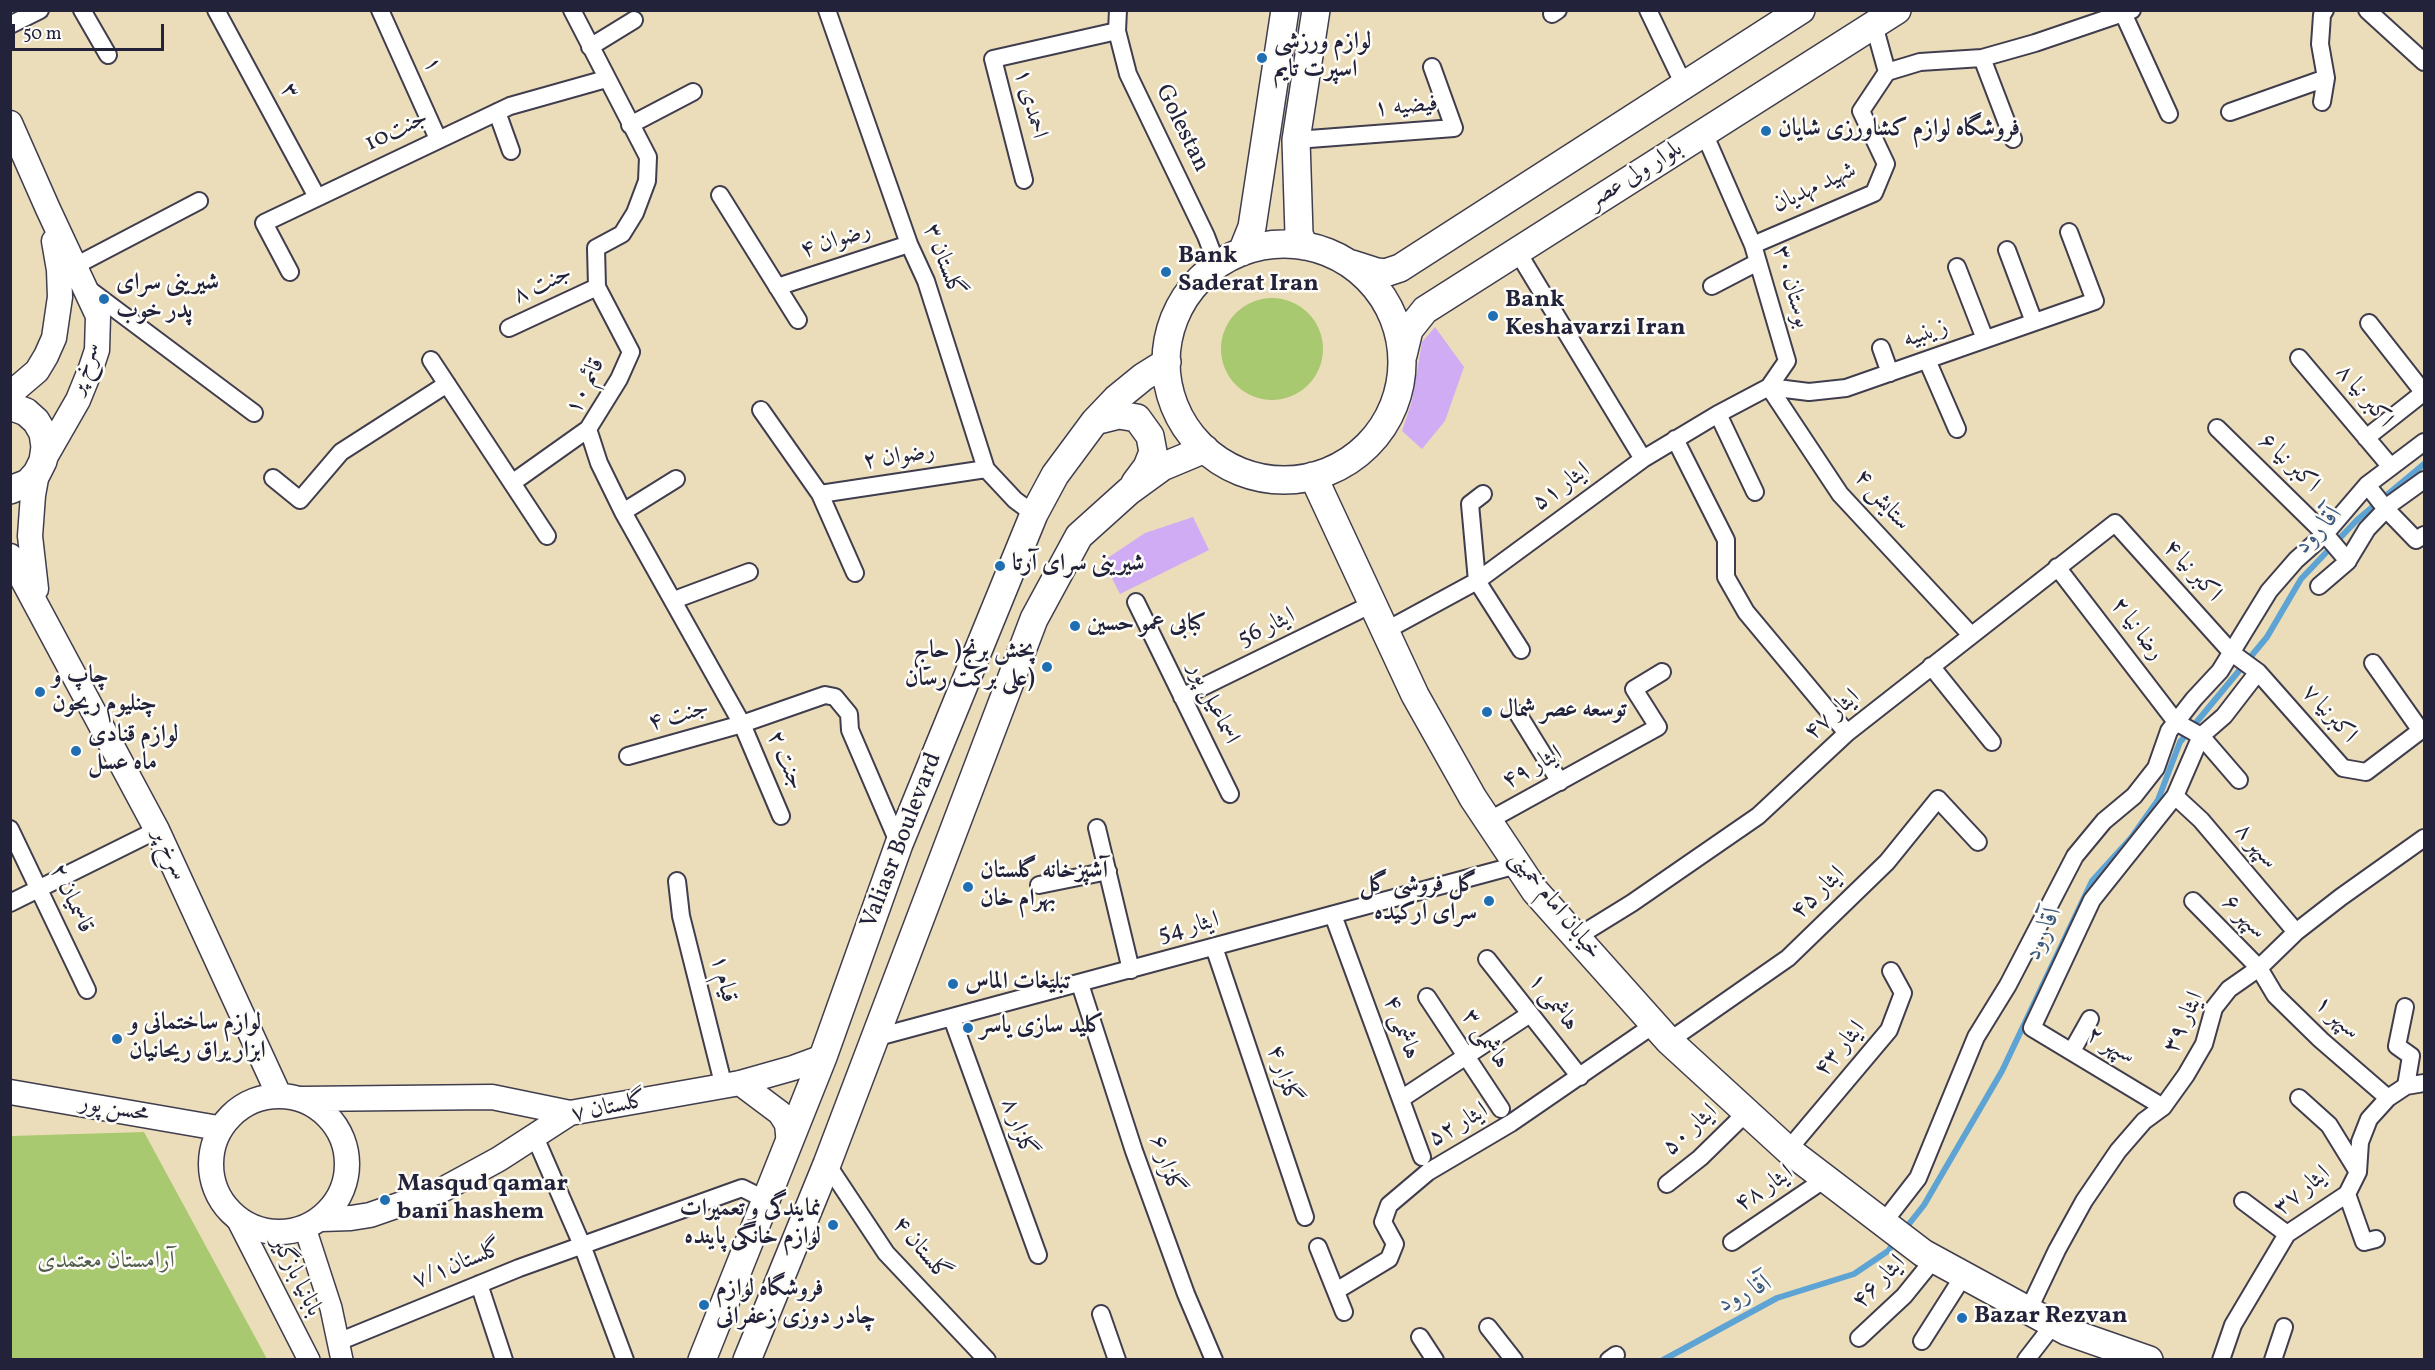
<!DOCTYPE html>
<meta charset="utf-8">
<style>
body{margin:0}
#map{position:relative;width:2435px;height:1370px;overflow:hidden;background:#ecddba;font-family:Vollkorn,serif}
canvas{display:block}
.frame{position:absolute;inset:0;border:12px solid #22223b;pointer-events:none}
.scale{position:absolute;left:12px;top:24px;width:152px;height:27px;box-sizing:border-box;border:3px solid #22223b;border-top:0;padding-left:8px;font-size:18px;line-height:21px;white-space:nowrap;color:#22223b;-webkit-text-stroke:4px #fdfcf7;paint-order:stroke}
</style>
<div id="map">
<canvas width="2435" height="1370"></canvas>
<div class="frame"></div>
<div class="scale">50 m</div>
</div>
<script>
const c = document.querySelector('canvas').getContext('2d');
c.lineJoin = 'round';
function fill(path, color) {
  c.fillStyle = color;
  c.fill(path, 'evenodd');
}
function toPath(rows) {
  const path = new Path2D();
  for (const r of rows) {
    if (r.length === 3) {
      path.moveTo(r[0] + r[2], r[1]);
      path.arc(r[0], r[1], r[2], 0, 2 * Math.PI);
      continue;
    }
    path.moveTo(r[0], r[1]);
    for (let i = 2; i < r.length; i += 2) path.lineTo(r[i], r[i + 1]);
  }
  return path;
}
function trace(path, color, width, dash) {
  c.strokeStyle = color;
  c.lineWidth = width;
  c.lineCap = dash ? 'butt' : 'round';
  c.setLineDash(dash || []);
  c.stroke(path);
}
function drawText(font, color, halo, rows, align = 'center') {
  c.font = font + ' Vollkorn,Amiri,serif';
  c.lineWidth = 5;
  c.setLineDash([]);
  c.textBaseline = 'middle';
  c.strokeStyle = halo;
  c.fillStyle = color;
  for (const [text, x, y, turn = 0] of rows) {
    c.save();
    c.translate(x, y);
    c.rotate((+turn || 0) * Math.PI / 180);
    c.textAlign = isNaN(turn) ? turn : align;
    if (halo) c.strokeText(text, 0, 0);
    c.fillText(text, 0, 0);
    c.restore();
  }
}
fill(toPath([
 [1272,349,51],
 [144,1132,267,1359,11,1359,11,1136]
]), '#a9c970');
trace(toPath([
 [1905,1229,1924,1205,2002,1071,2092,881,2131,838,2158,800,2180,742,2267,637,2301,579,2358,519,2424,464],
 [1663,1360,1777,1298,1854,1274,1888,1251,1897,1239]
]), '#5da3d3', 6);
fill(toPath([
 [1435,327,1464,367,1445,421,1422,449,1402,431,1412,401,1422,342],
 [1193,517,1209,550,1120,594,1103,561,1145,533]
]), '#cfacf4');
const minor = toPath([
 [82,10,108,55],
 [216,10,317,197],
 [380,10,438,139],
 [572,10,648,157,647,181,635,213,622,234,596,248,597,287,631,352,619,379,588,429,599,463,623,512,742,724,781,816],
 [827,10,909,244,926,281,986,469,1015,500,1034,514],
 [1118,10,1117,31,1128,74,1206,236,1217,265],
 [1648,10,1684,85],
 [2367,10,2424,62],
 [2123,13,2169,114],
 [1552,14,1558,10],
 [10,25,40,10],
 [1874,25,1887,72],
 [590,47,634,20],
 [1982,58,2013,139],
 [2322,102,2326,78,2320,44,2322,15,2325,10],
 [497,112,511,151],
 [2230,112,2326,78],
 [630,125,693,92],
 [1296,140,1454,128,1432,67],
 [1024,180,993,59,1117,31],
 [720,195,798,320],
 [1753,245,1874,193,1886,164,1861,111,1887,72,1920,62,1982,58,2035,43,2132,10],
 [2007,250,2034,322],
 [1517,251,1643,459],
 [75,266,199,201],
 [1957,267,1985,339],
 [290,272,264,223,510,106,606,79],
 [1712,286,1758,262],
 [777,287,909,244],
 [87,288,254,413],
 [2369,323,2424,393],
 [509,328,597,287],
 [1881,348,1890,373],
 [2299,358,2391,467],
 [431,360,547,536],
 [1927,360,1957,429],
 [1769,387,1809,392,1846,388,2095,301,2069,232],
 [1769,387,1840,494,1971,635],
 [761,410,820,494,855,573],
 [1718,414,1755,492],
 [2217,428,2325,534,2348,561],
 [2366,438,2423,393],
 [1675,439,1726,540,1726,577,1746,612,1847,733],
 [273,478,300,500,341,452,447,384],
 [512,483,588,429],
 [2367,485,2386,509,2416,540,2424,535],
 [820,494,986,469],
 [1483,494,1470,504,1477,581,1521,650],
 [623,512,676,479],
 [2057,567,2176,722,2201,736,2239,780],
 [2319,586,2347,562,2367,529,2392,503,2424,480],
 [674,600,749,572],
 [1136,602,1230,794],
 [1385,631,1477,581,1643,459,1718,414,1769,387,1787,361,1753,245,1704,133],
 [2373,663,2421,731],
 [1931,666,1992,742],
 [1182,697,1372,604],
 [1518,714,1560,782],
 [628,756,742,724,825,695,835,697,849,714,850,730,899,844],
 [2175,796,2201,820,2296,932],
 [1488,821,1658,727,1634,689,1662,672],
 [1097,828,1131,970],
 [10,829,87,990],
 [677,881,681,916,724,1087],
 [1039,885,1108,871],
 [2193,901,2259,968,2275,995,2321,1040,2388,1098],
 [10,903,157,830],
 [1333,915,1422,1157],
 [1577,937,1632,903,1758,816,1847,733,2115,523,2232,653,2258,672,2343,768,2366,772,2424,728],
 [1214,947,1305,1217],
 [1487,959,1580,1077],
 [1080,984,1134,1151,1186,1294,1214,1360],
 [1427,997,1501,1109],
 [2405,1007,2397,1046,2411,1056,2406,1086],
 [952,1018,1038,1255],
 [874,1038,1517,865],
 [1669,1041,1788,958,1887,862,1938,799,1978,842],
 [2072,1051,2090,1019],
 [2299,1098,2329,1125,2358,1172],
 [1401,1099,1530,1014],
 [2163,1107,2032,1028,2092,900,2175,796,2201,736,2224,716,2258,672],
 [535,1137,582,1245,625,1360],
 [1788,1150,1889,1030,1903,993,1891,971],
 [827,1164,886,1253,987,1360],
 [1667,1184,1700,1158,1747,1112],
 [2347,1194,2364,1242,2376,1239],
 [2243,1201,2287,1234],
 [1883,1223,1918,1178,1976,1037,2008,985,2075,856,2104,821,2134,796,2156,768,2169,731,2194,699,2220,671,2269,591,2296,560,2325,534,2367,485,2424,442],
 [1732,1242,1825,1179],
 [1318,1247,1344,1312],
 [479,1284,504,1360],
 [1336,1291,1389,1259,1395,1244,1383,1222,1389,1205,1428,1172,1511,1123,1655,1024],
 [2028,1311,2057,1250,2084,1201,2118,1151,2144,1121,2163,1107,2186,1075,2204,1044,2214,1008,2229,989,2259,968,2296,932,2341,897,2424,838],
 [1101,1314,1117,1360],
 [1488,1327,1514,1360],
 [1420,1337,1435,1360],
 [1859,1338,1904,1296,1934,1259],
 [1922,1341,1964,1275],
 [338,1342,519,1268,742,1188,766,1200],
 [1609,1360,1616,1355],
 [2026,1360,2053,1325],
 [2221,1360,2233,1325,2287,1234,2347,1194,2358,1172,2360,1142,2369,1119,2388,1098,2406,1086,2424,1083],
 [2273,1360,2284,1327]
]);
const tertiary = toPath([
 [236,1217,309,1360],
 [305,1228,331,1308,342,1360]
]);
const secondary = toPath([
 [10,123,48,209,98,316,97,350,91,368,78,400,43,461],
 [10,394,37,371,46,356,54,338,60,297,59,270,54,241],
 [10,556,157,830,279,1095],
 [36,589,30,536,33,495,37,473],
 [740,1083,780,1113,787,1124,789,1144],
 [10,1092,218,1128],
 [279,1164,68],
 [302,1099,492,1097,570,1113],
 [321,1219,351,1218,370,1215,442,1190,499,1159,570,1113,740,1083,793,1068,823,1057]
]);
const primary = toPath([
 [1284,362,118],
 [1304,246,1299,234,1296,140,1316,10],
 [1242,252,1252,227,1285,10],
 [1352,264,1377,272,1385,273,1400,268,1801,10],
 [1403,355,1409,330,1425,310,1897,10],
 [10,406,26,412,36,421,43,433,45,447,43,461,37,473,28,483,10,490],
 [1095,421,1119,415,1137,418,1150,436,1153,452,1147,467,1135,483],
 [1313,476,1415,695,1473,798,1535,891,1669,1041,1788,1150,1923,1253,2066,1331,2149,1360],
 [702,1360,823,1057,899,844,1034,514,1055,475,1095,421,1116,399,1143,377,1167,362],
 [747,1360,827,1164,1034,619,1079,536,1129,491,1162,467,1205,449]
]);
trace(minor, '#403e4e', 20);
trace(tertiary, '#403e4e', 24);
trace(secondary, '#403e4e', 27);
trace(primary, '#403e4e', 30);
trace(minor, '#fff', 16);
trace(tertiary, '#fff', 21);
trace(secondary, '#fff', 24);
trace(primary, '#fff', 27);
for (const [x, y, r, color] of [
 [1262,58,6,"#1f6fb2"],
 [1766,131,6,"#1f6fb2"],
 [1166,272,6,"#1f6fb2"],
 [104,299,6,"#1f6fb2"],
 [1493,316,6,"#1f6fb2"],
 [1000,566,6,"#1f6fb2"],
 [1075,626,6,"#1f6fb2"],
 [1047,667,6,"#1f6fb2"],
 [40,692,6,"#1f6fb2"],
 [1487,712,6,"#1f6fb2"],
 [76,751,6,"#1f6fb2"],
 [968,887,6,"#1f6fb2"],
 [1489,901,6,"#1f6fb2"],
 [953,984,6,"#1f6fb2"],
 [968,1028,6,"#1f6fb2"],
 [117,1039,6,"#1f6fb2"],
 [385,1200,6,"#1f6fb2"],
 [833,1225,6,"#1f6fb2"],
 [704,1305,6,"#1f6fb2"],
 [1962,1318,6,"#1f6fb2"]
]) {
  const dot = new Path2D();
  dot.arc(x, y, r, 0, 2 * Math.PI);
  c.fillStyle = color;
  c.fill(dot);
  trace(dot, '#fdfcf7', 2);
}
drawText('bold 24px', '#22223b', '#fdfcf7', [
 ["لوازم ورزشی",1274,44],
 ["اسپرت تایم",1274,72],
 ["فروشگاه لوازم کشاورزی شایان",1778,131],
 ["Bank",1178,258],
 ["Saderat Iran",1178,286],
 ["شیرینی سرای",116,285],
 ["پدر خوب",116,313],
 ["Bank",1505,302],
 ["Keshavarzi Iran",1505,330],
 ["شیرینی سرای آرتا",1012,566],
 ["کبابی عمو حسین",1087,626],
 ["پخش برنج( حاج",1035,653,"right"],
 ["علی برکت رسان)",1035,681,"right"],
 ["چاپ و",52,678],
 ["چنلیوم ریحون",52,706],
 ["توسعه عصر شمال",1499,712],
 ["لوازم قنادی",88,737],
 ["ماه عسل",88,765],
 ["آشپزخانه گلستان",980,873],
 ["بهرام خان",980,901],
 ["گل فروشی گل",1477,887,"right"],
 ["سرای ارکیده",1477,915,"right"],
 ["تبلیغات الماس",965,984],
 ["لوازم ساختمانی و",129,1025],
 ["ابزار یراق ریحانیان",129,1053],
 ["کلید سازی یاسر",980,1028],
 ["Masqud qamar",397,1186],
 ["bani hashem",397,1214],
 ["نمایندگی و تعمیرات",821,1211,"right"],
 ["لوازم خانگی پاینده",821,1239,"right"],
 ["فروشگاه لوازم",716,1291],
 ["چادر دوزی زعفرانی",716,1319],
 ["Bazar Rezvan",1974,1318]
], 'left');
drawText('24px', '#22223b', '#fdfcf7', [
 ["۱",431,65,66],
 ["۳",288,92,62],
 ["احمدی ۱",1029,104,75],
 ["فیضیه ۱",1406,108,-5],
 ["Golestan",1181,129,64],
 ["جنت10",397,132,-26],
 ["بلوار ولی عصر",1636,176,-32],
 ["شهید مهدیان",1815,189,-25],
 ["رضوان ۴",836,242,-18],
 ["گلستان ۳",942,261,69],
 ["جنت ۸",543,286,-25],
 ["بوستان ۳۰",1790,287,74],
 ["زینبیه",1926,335,-19],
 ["سرخ پر",86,369,-71],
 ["قائم ۱۰",587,387,-64],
 ["اکبر نیا ۸",2363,397,50],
 ["رضوان ۲",899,458,-9],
 ["اکبر نیا ۶",2288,464,44],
 ["ایثار ۵۱",1562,488,-36],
 ["ستایش ۴",1881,501,49],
 ["اکبر نیا ۴",2191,572,48],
 ["ایثار 56",1267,629,-26],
 ["رضا نیا ۲",2136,630,53],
 ["اسماعیل پور",1212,704,64],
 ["اکبرنیا ۷",2328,715,48],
 ["ایثار ۴۷",1833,716,-41],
 ["جنت ۴",679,717,-16],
 ["جنت ۲",784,761,67],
 ["ایثار ۴۹",1533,769,-29],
 ["Valiasr Boulevard",903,841,-69],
 ["سپهر ۸",2255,847,50],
 ["سرخ پر",168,855,65],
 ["ایثار ۴۵",1819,894,-44],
 ["قاسمیان ۲",70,899,65],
 ["خیابان امام خمینی",1554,906,51],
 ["سپهر ۶",2243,918,46],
 ["ایثار 54",1189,929,-15],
 ["قیام ۱",722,979,76],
 ["هاشمی ۱",1552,1003,52],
 ["سپهر ۱",2336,1019,43],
 ["ایثار ۳۹",2185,1023,-65],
 ["هاشمی ۴",1400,1028,70],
 ["هاشمی ۳",1484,1040,56],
 ["سپهر ۲",2110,1047,31],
 ["ایثار ۴۳",1841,1050,-50],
 ["گلزار ۴",1282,1075,71],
 ["گلستان ۷",609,1109,-12],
 ["محسن پور",114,1110,10],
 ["ایثار ۵۲",1459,1126,-30],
 ["گلزار ۸",1017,1128,70],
 ["ایثار ۵۰",1691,1131,-42],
 ["گلزار ۶",1165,1165,71],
 ["ایثار ۴۸",1765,1190,-34],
 ["ایثار ۳۷",2303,1192,-39],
 ["گلستان ۴",920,1250,50],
 ["گلستان۷/۱",458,1266,-22],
 ["بابانیا بازگیر",295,1277,63],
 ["ایثار ۴۶",1880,1283,-46]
]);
drawText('24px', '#515c4e', '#fdfcf7', [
 ["آرامستان معتمدی",106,1263]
]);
drawText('italic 26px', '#3d5c7f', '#fdfcf7', [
 ["آقا رود",2320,531,-46],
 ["آقا رود",2045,934,-65],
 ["آقا رود",1746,1295,-26]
]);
</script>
